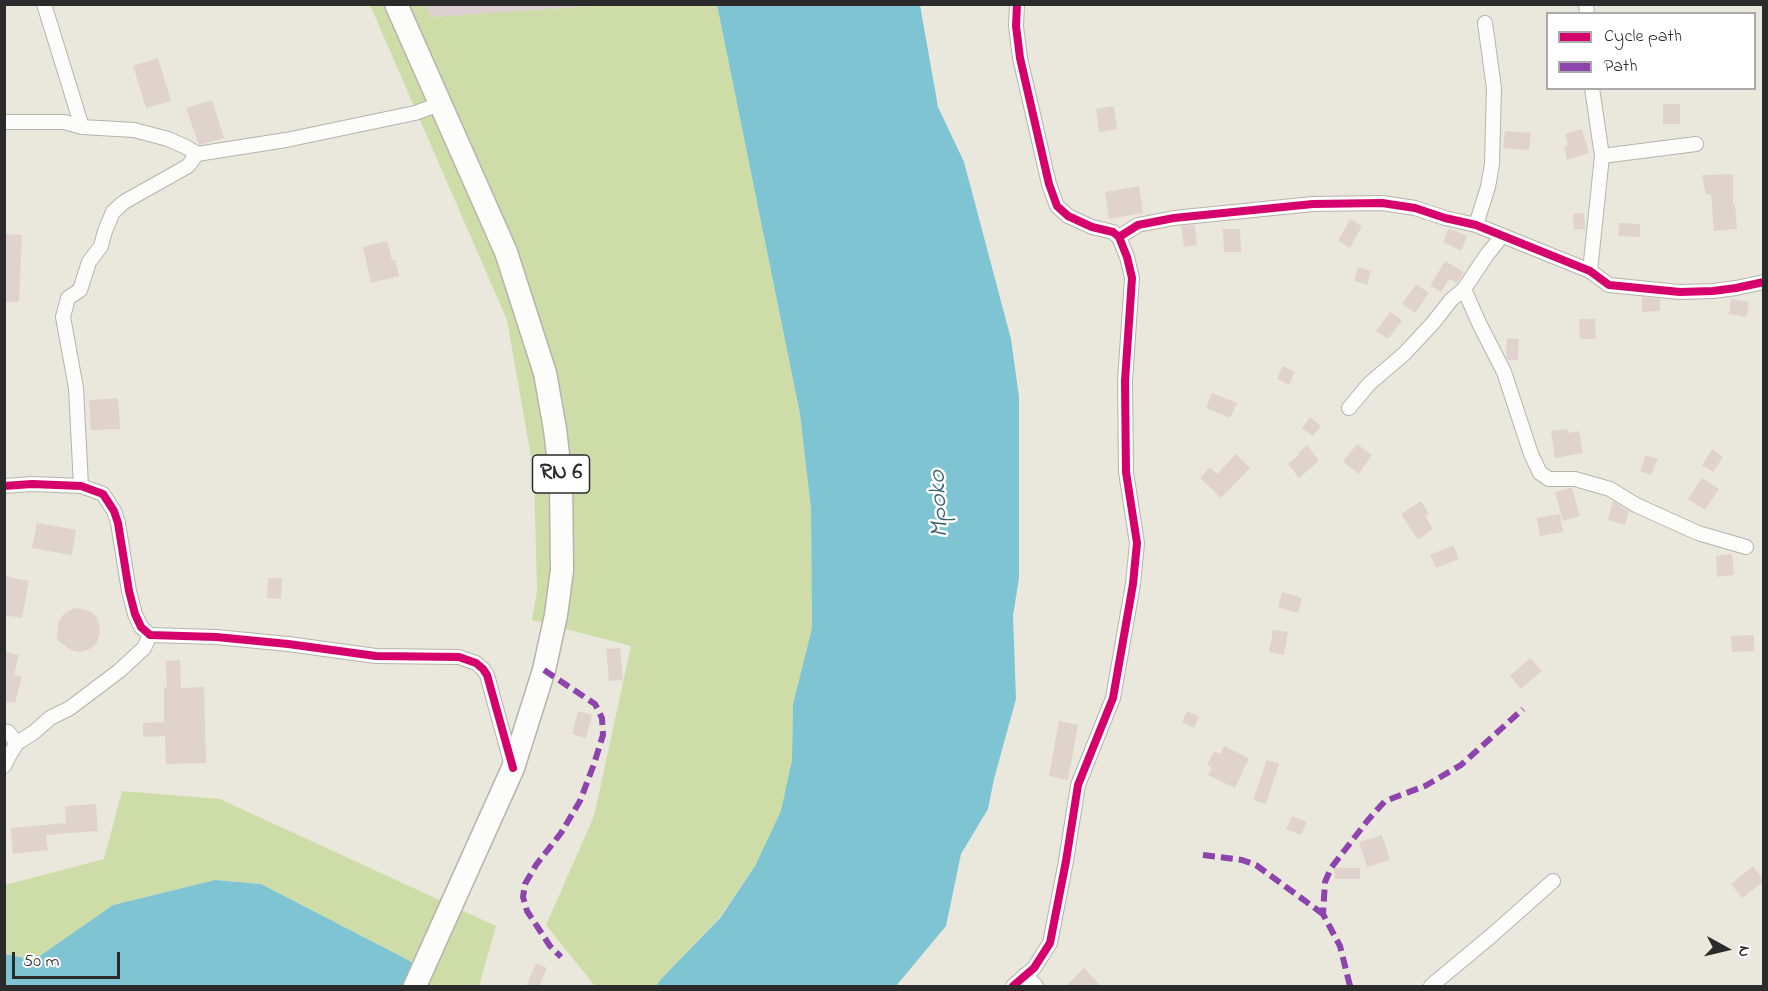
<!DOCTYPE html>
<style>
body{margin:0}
#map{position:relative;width:1768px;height:991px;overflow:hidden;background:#eae8dc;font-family:"Indie Flower",sans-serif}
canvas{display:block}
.frame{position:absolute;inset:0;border:6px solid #2b2b2b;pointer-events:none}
.legend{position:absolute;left:1546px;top:12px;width:210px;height:78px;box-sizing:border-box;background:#fff;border:2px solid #aaa;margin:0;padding:8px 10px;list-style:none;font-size:18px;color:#2b2b2b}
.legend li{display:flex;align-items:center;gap:12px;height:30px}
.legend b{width:30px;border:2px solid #aaa}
.north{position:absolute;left:1696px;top:919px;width:60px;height:60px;-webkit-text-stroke:4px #fff;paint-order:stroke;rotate:98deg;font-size:16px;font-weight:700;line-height:24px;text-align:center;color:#2b2b2b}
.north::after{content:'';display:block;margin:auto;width:21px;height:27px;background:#2b2b2b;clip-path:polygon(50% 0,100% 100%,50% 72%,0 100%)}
.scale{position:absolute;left:12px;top:952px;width:108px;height:27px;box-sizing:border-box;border:3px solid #2b2b2b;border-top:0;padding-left:8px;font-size:18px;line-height:21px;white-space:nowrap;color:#2b2b2b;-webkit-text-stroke:4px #fff;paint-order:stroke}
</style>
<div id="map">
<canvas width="1768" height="991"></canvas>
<div class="frame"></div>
<ul class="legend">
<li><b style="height:8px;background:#d6006c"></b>Cycle path</li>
<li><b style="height:8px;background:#8e44ad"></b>Path</li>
</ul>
<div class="north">N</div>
<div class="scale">50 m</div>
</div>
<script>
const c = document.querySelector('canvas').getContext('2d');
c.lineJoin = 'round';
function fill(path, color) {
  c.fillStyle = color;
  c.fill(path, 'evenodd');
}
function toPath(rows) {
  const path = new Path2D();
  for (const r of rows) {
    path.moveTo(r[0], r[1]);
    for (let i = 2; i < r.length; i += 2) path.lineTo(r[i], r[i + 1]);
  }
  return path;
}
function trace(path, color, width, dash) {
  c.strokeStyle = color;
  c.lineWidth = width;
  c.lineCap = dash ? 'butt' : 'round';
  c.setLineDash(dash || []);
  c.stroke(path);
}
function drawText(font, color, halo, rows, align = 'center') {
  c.font = font + ' "Indie Flower",sans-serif';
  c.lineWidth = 5;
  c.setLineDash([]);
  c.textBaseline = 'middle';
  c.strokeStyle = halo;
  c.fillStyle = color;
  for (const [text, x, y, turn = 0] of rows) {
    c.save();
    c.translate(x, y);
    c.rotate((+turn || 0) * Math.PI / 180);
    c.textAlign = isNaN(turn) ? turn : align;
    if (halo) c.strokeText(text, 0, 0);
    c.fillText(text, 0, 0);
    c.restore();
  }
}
fill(toPath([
 [425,5,607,5,431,17]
]), '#dcd0d2');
fill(toPath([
 [370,5,425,5,431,17,607,5,717,5,800,414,811,509,812,628,793,704,792,760,782,811,755,866,719,918,661,979,656,986,595,986,546,925,594,816,631,646,532,620,537,591,534,474,507,320],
 [122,791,220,799,496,926,479,986,431,986,410,961,261,884,215,880,113,905,34,960,5,954,5,885,104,859]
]), '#cedda7');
fill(toPath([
 [717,5,920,5,938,107,964,162,1011,339,1019,397,1019,578,1013,616,1016,699,994,779,988,809,961,854,946,926,896,986,656,986,661,979,720,918,755,866,781,811,792,760,793,704,812,628,811,509,800,414],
 [215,880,261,884,410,961,431,986,5,986,5,954,34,960,113,905]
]), '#7ec4d3');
fill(toPath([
 [158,58,171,101,146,108,133,66],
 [212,100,224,138,199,145,186,108],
 [1663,104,1680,104,1680,124,1663,124],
 [1114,106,1117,129,1099,132,1096,109],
 [1582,129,1589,153,1567,160,1564,147,1568,145,1565,134],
 [1505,131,1531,133,1529,150,1503,148],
 [1733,174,1733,204,1735,204,1737,229,1714,231,1711,194,1706,195,1702,175],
 [1139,186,1143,213,1109,219,1105,192],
 [1584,213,1585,229,1574,230,1573,214],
 [1350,219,1362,226,1350,248,1338,241],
 [1619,223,1640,224,1640,237,1618,236],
 [1195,225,1197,245,1184,247,1181,226],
 [1449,228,1467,236,1461,251,1443,242],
 [1223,229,1240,229,1241,252,1224,252],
 [4,234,22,235,19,302,4,302],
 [387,241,392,260,395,260,399,276,371,283,363,247],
 [1445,261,1464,272,1457,283,1449,279,1441,292,1430,286],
 [1358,267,1371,271,1367,285,1354,281],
 [1416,284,1429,293,1415,313,1402,304],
 [1642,297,1660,299,1660,311,1642,312],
 [1731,299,1749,302,1747,317,1729,314],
 [1390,312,1402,320,1388,339,1376,331],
 [1579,319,1595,319,1596,339,1580,339],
 [1507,338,1519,339,1518,360,1508,360,1506,356],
 [1283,366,1295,372,1289,385,1277,379],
 [1212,393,1237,403,1230,418,1206,408],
 [118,398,120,429,91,430,89,400],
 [1310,417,1321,426,1313,436,1302,428],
 [1567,429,1568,433,1579,431,1583,453,1555,458,1551,431],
 [1357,444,1372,455,1359,474,1343,462],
 [1307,445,1319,461,1299,478,1288,464,1300,454,1298,453],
 [1712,449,1723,457,1713,472,1702,465],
 [1236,454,1250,468,1221,498,1200,478,1210,467,1217,474],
 [1646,455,1658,459,1651,475,1640,471],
 [1702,478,1719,489,1705,510,1688,499],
 [1569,488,1572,488,1580,516,1563,521,1555,492],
 [1421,501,1429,514,1425,516,1433,529,1418,540,1401,514],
 [1613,501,1629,511,1625,525,1608,520],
 [1560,514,1563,532,1540,536,1537,518],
 [37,523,76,530,72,555,32,548],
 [1453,545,1459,559,1436,568,1430,555],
 [1732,554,1734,575,1717,577,1716,556],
 [4,576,29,581,22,618,4,615],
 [268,578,282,578,281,599,267,598],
 [1282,592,1302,598,1298,613,1278,607],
 [75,608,83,609,91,612,96,616,99,623,100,632,98,640,94,646,88,650,80,652,71,650,57,640,58,623,62,616,68,611],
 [1273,630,1288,632,1284,655,1269,652],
 [1754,635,1754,651,1732,652,1731,636],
 [620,648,623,680,609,681,606,649],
 [4,651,19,655,14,675,22,677,15,703,4,701],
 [1530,658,1542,671,1521,689,1510,676],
 [180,660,181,688,204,687,206,763,166,764,165,736,143,737,143,723,164,722,164,688,167,688,166,661],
 [578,711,592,715,586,738,572,734],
 [1187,711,1199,717,1194,728,1182,722],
 [1059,721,1078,725,1068,780,1049,776],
 [1224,746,1249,758,1235,788,1208,775,1212,768,1207,765,1214,751,1220,754],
 [1267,760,1279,764,1266,804,1253,800],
 [96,804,98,831,46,835,48,850,13,854,11,828,66,823,65,806],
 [1292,816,1307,822,1301,835,1286,829],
 [1382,835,1390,860,1367,867,1359,842],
 [1753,866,1764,881,1742,898,1731,884],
 [1334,868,1360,868,1360,879,1335,879],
 [536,963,547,968,539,987,526,987],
 [1084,968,1102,987,1065,987]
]), '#e0d3cd');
const street = toPath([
 [44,4,82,127],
 [1586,4,1587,14],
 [4,122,64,122,82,127,134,130,168,139,186,147,197,154,286,140,415,113,440,104],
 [1602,156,1696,144],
 [1476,225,1488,187,1492,164,1494,88,1485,23],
 [1119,237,1138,225,1174,218,1313,204,1382,203,1415,208,1445,218,1476,225,1590,271,1609,285,1680,292,1713,291,1736,288,1764,282],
 [1590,271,1602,156,1592,88],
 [1464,289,1479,323,1504,372,1531,454,1540,473,1549,479,1575,479,1610,489,1636,505,1698,533,1746,547],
 [1349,408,1369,384,1404,354,1433,323,1451,300,1464,289,1486,256,1502,236],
 [4,486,32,484,81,486,103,494,114,511,118,523,129,591,135,614,141,627,150,635,216,637,288,644,376,656,459,657,476,663,483,669,487,675,512,766],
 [81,486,76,388,63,317,68,298,80,290,89,262,101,246,105,231,113,212,124,202,188,166,197,154],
 [4,731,8,732,17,743],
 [4,766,9,756,17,743,33,733,50,718,70,708,119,671,144,648,150,635],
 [1025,975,1036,986],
 [1013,986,1034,968,1050,943,1066,861,1078,785,1113,698,1133,584,1137,543,1126,472,1125,381,1132,278,1127,257,1119,237,1113,232,1092,227,1068,216,1057,206,1049,184,1020,58,1016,26,1017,4],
 [1431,986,1491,936,1553,881]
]);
const primary = toPath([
 [396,4,506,252,545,373,555,429,561,481,562,570,556,615,544,670,513,768,415,986]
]);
trace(street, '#b5b4ac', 16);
trace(primary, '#b5b4ac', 25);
trace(street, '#fcfcfa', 14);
trace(primary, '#fcfcfa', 22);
trace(toPath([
 [544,670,595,704,602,718,603,735,594,764,580,801,561,833,536,865,525,884,523,897,527,911,550,946,561,957],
 [1203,855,1242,860,1256,865,1323,914],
 [1350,986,1340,946,1323,914,1325,882,1331,868,1368,820,1385,801,1425,786,1461,765,1523,709]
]), '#8e44ad', 6, [12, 6]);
trace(toPath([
 [1119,237,1138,225,1174,218,1313,204,1382,203,1415,208,1445,218,1476,225,1590,271,1609,285,1680,292,1713,291,1736,288,1764,282],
 [4,486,32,484,81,486,103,494,114,511,118,523,129,591,135,614,141,627,150,635,216,637,288,644,376,656,459,657,476,663,483,669,487,675,513,768],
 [1013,986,1034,968,1050,943,1066,861,1078,785,1113,698,1133,584,1137,543,1126,472,1125,381,1132,278,1127,257,1119,237,1113,232,1092,227,1068,216,1057,206,1049,184,1020,58,1016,26,1017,4]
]), '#d6006c', 8);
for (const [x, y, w] of [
 [561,474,57]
]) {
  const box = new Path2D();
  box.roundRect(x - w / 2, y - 19, w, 38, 4.5);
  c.fillStyle = '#fff';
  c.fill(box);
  trace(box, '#2b2b2b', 1.5);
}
drawText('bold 22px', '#2b2b2b', null, [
 ["RN 6",561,474]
]);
drawText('italic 26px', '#3a626d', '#fff', [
 ["Mpoko",941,504,-93]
]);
</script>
